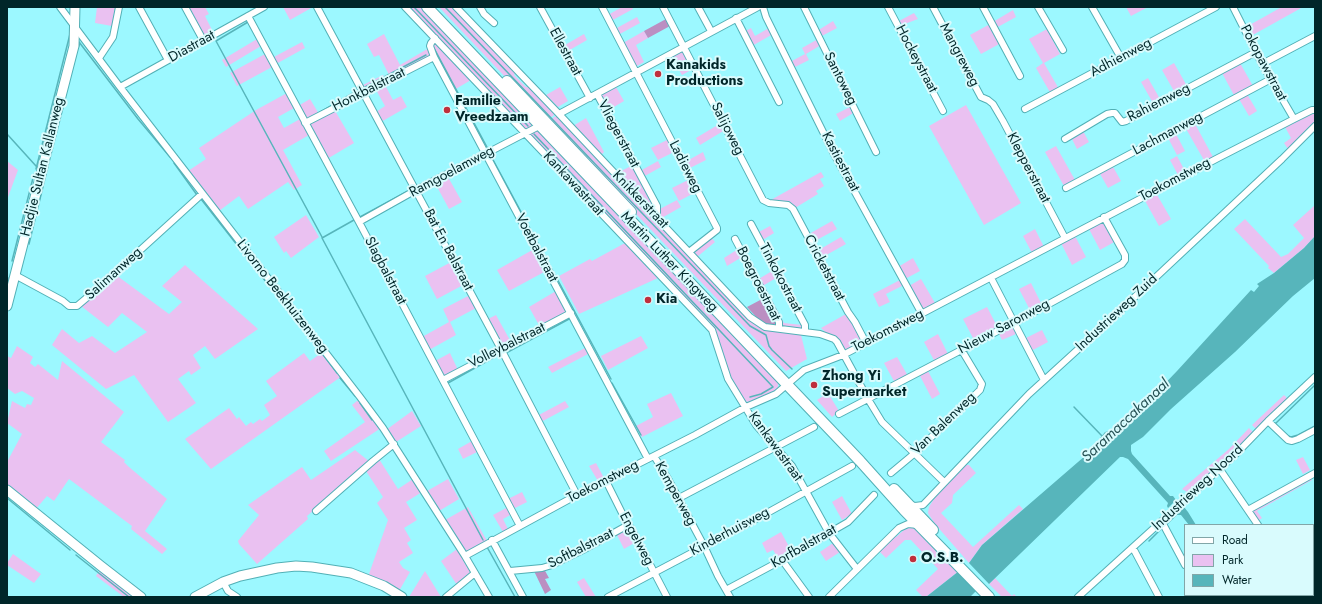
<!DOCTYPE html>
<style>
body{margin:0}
#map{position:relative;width:1322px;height:604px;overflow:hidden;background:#9cf8ff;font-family:Jost,sans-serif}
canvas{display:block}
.frame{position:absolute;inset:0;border:8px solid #002629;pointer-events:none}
.legend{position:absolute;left:1184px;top:524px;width:130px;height:72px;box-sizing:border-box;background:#d9fbfd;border:1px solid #82a6a8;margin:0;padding:5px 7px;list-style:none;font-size:12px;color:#002629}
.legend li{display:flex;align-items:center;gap:8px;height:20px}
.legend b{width:20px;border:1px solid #82a6a8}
</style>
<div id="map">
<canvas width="1322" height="604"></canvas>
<div class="frame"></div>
<ul class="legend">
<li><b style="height:5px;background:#fff"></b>Road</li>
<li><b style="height:11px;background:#eac1f1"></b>Park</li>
<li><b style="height:11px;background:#57b5bb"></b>Water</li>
</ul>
</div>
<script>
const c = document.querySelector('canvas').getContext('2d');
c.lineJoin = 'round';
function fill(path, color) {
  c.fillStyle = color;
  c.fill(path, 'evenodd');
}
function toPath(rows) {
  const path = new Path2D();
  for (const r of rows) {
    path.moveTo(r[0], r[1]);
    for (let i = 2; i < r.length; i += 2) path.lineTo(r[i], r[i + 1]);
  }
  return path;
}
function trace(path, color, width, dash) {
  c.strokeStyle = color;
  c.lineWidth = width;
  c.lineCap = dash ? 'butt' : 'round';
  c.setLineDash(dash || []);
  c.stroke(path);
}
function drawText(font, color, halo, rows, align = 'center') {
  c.font = font + ' Jost,sans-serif';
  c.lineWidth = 4;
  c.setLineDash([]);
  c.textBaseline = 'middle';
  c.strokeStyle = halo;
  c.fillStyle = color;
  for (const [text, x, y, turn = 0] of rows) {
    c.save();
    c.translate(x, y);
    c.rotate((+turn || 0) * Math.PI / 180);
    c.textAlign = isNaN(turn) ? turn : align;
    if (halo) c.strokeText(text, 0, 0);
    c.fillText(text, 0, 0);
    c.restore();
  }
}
fill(toPath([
 [97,7,115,7,112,26,95,23],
 [187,7,205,7,209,14,205,16,213,32,205,36,203,36],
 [283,7,313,7,290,20],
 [408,7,424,7,532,124,530,128,528,130,524,130],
 [439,7,454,7,516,72,514,75,526,87,530,87,554,113,554,115,549,119,544,118],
 [622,7,632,7,633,9,611,21,608,15],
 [1126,7,1148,7,1131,16],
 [1280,7,1303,7,1251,36,1246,27,1280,8],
 [1013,10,1016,17,996,28,993,22],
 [914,13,918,19,902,25,899,21],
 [637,17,640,23,618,35,615,29],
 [833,21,837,28,820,37,817,31],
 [990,24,1001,43,981,54,970,35],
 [751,28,755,36,769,28,773,34,752,46,744,32],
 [1047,29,1060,54,1044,63,1059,89,1051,94,1036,68,1043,63,1029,39],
 [644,31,648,38,636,45,644,62,637,66,635,66,623,43],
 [384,34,400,65,429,48,431,55,429,57,390,77,379,55,374,57,367,44],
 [584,34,587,40,568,51,565,45],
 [257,39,261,46,226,67,222,60],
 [818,39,821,45,806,54,809,60,793,68,790,62,805,54,802,48],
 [302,42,305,48,276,64,272,58],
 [435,43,471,80,454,90,433,51,432,46],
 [680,51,683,51,693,69,682,75,671,57],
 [265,54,272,67,237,86,230,73],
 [1174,63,1187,86,1175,93,1162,70],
 [1240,63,1253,86,1235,97,1222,73],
 [383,75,386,80,365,91,361,86],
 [1148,78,1160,99,1153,103,1141,82],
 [384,83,393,100,401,96,407,107,381,122,376,112,385,106,375,88],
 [560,87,568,101,558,107,546,95],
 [616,87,624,101,609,110,601,95],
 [287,93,294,108,278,117,284,128,300,119,309,135,283,150,302,185,294,190,288,182,248,209,239,196,219,211,188,171,206,159,199,148,256,110],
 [1247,94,1257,111,1249,116,1239,99],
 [310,99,319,114,306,121,298,106],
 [966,105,1021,203,984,225,929,126],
 [852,106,855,112,840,121,836,114],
 [334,109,354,143,327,159,309,124],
 [1311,113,1315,113,1315,123,1288,149,1284,143,1291,138,1285,127],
 [557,115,765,329,801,335,807,359,786,371,634,212,550,120],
 [586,118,604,152,601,155,573,126],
 [1194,122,1213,157,1205,162,1185,127],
 [721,123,725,130,700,145,696,138],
 [539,130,778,381,778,387,774,392,749,402,744,401,731,381,718,339,530,135,531,133],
 [1083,131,1089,142,1077,149,1071,137],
 [1175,132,1185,151,1177,155,1167,136],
 [669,139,676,151,658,160,651,148],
 [1056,146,1075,180,1064,186,1045,152],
 [703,152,706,160,688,169,685,162],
 [1177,156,1185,171,1178,175,1170,160],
 [7,161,18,170,7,200],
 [658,161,661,167,643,177,640,171],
 [633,165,656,206,655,212,617,173],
 [1112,165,1121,181,1108,188,1099,172],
 [821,172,824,177,820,179,824,186,816,191,818,194,795,208,788,203,769,201],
 [448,177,462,202,449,209,435,183],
 [690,179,696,192,679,201,672,188],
 [1156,193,1171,219,1159,226,1144,199],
 [677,200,681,207,660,219,658,210],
 [1315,205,1315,236,1304,248,1274,273,1268,268,1269,266,1234,229,1245,219,1281,257,1288,254,1304,238,1293,225],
 [306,215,319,237,291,258,286,251,284,253,274,237],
 [832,221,837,229,813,242,809,234],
 [1101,222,1105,223,1116,241,1100,250,1089,229],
 [770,226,774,233,761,241,757,233],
 [1035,229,1044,247,1032,253,1023,236],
 [710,236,715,242,697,257,692,251],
 [1075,236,1086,257,1072,265,1061,243],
 [841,237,846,244,821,258,817,251],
 [625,243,658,278,579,314,559,276,590,259,592,261],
 [534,249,546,271,509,291,497,270],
 [738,249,742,257,727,266,724,258],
 [913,258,920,271,905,279,898,267],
 [453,261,465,284,437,299,425,276],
 [185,265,258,329,215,359,205,346,193,355,201,368,191,375,189,371,178,379,196,403,168,422,134,375,106,389,52,345,62,329,79,343,92,336,115,353,147,332,122,313,108,327,81,306,116,275,169,314,182,302,162,286],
 [772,271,776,278,761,287,757,280],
 [921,279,935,303,923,310,909,286],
 [900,280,904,285,886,294,890,302,879,307,873,294],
 [1031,283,1042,305,1031,312,1019,289],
 [765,287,784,323,802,325,803,330,782,327,763,288],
 [556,291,567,312,540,327,529,307],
 [470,295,476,308,450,322,456,335,429,350,422,337,449,322,443,309],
 [987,307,998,328,974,340,963,319],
 [846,314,849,316,862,341,845,350,843,349,821,328],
 [496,315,511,342,504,346,500,343,488,319],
 [1012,326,1016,334,1002,340,998,332],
 [1042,330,1048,342,1031,351,1024,339],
 [938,334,948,354,935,362,924,342],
 [641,336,648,348,608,370,601,356],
 [17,346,33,357,30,363,35,367,38,364,58,380,62,361,124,412,101,442,125,460,124,462,129,467,167,499,145,531,167,549,162,554,131,529,132,526,69,479,54,501,47,496,35,510,7,487,7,462,22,434,7,423,12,401,25,408,27,404,31,405,34,398,22,391,15,394,7,388,7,356,11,358],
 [585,348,588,354,552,373,548,367],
 [323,352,342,376,211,469,185,439,229,408,237,419,239,417,246,426,251,422,253,424,260,419,262,421,270,415,264,405,277,396,266,381,304,353,310,361],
 [450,353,458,370,444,377,435,361],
 [897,357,908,376,895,383,884,363],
 [927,369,940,394,932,399,919,374],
 [671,393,683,416,642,437,636,426,653,417,647,404],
 [828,393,839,411,832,417,817,400],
 [1284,395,1288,399,1256,429,1252,425],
 [357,401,359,401,381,428,331,461,324,451,365,422,352,405],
 [565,401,569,407,541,422,537,416],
 [412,411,421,426,396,442,386,430],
 [1249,428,1253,432,1219,466,1187,492,1182,489,1229,449],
 [472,441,477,452,463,459,458,449],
 [355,450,370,462,307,516,308,519,257,564,239,544,238,541,259,515,248,505,302,467,311,480],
 [1303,457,1310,470,1303,474,1296,460],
 [379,459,398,489,413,479,422,492,406,502,417,520,404,528,411,540,407,543,413,553,399,562,403,568,410,572,399,591,370,577,369,574,388,520,377,503,383,497,366,471],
 [596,463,604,478,598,481,589,466],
 [964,465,969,465,976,473,953,495,952,503,941,513,973,547,1019,505,1023,509,982,545,969,563,935,524,928,513,929,507,937,494],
 [1311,478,1312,480,1257,511,1262,518,1258,521,1252,511,1252,510],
 [448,479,459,499,439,511,427,491],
 [522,492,527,502,513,509,508,499],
 [842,496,852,514,842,520,832,502],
 [468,507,487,541,465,552,445,520],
 [508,507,512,514,503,519,508,529,503,532,493,515],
 [627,528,636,542,624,549,616,533],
 [909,528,914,528,919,531,959,571,926,597,923,597,916,590,938,569,911,540,905,540,886,558,879,551,895,536,896,537,904,530],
 [781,532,792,552,779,560,773,550,767,553,762,543],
 [833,543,840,552,826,561,820,552],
 [457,549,471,574,457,585,441,561],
 [13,554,41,574,34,583,7,565,7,563],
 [102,570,138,597,124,597,96,576,97,574],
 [425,571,441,597,409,597],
 [584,578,596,597,586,597,577,582],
 [995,578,1012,596,1014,594,1017,597,1002,597,989,584]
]), '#eac1f1');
fill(toPath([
 [666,19,670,26,648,38,644,31],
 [764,298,778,323,777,326,764,323,759,320,747,307],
 [544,569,549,578,545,579,551,590,545,594,534,571]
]), '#bb8fc2');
fill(toPath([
 [1315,236,1315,278,1293,296,1235,352,1171,409,1143,437,1131,445,1131,451,1132,454,1170,496,1173,496,1176,500,1168,508,1167,506,1168,503,1128,459,1123,457,1120,457,989,584,969,563,982,545,1100,443,1101,441,1100,438,1105,432,1115,429,1151,398,1177,371,1251,290,1254,292,1259,286,1257,284,1274,273,1304,248],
 [1184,507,1188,512,1196,525,1189,525,1181,515,1176,515],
 [959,571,977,590,970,597,926,597]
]), '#57b5bb');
trace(toPath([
 [414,7,528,126],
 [445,7,750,326,766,335,769,346,772,350,792,369],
 [248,22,216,41,322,237],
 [79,42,138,119,170,157],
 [78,48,80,43],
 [434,48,488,149],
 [365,87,426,55],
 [317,114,358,90],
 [7,134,36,166],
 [534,134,773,387,761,394,750,397],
 [491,156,611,379],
 [174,163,197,195],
 [36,169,70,34],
 [201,199,310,338],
 [360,217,410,190],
 [354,220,322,238,483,540],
 [29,244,48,166],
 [12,261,34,174],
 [7,283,8,278],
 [315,344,337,373],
 [506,353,569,319],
 [340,378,355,396],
 [448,383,500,354],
 [612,383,641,435],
 [360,403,372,420],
 [1074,407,1103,437],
 [1275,424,1315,385],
 [1288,436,1291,437,1298,435,1315,426],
 [7,498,70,550],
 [1166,525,1176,515],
 [1149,541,1161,529],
 [487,547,515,597],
 [76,555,129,597]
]), '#57b5bb', 1.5);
const street = toPath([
 [60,7,120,87,360,397,383,428,465,556,489,597],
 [139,7,168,60],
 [185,7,203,40],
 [317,7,501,349,577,495],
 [405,7,712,330,728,379,756,425,792,466,829,533,857,569],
 [456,7,559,114,750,317,765,327,820,334,834,339,837,342,868,399,882,422,944,482],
 [480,7,484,14,494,23],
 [540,7,590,98],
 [602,7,717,228,717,230,689,252],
 [663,7,763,200,769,203,788,205,793,209,848,312,855,322,866,343],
 [698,7,711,31],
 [763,7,766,17,834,154,922,314],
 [804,7,876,152],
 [888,7,943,111],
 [933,7,981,97,988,100,993,104,1003,121,1065,238],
 [983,7,1020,76],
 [1038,7,1063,50],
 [1092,7,1121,58],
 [1233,7,1262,64,1294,119],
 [248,16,359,222,520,526],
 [736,18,779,102],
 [435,38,431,43,430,46,434,57,648,459],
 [99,58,113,37,119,7],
 [1262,64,1315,36],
 [120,87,264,7],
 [597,94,657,206,657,217],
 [1025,109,1216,7],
 [559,114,758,7],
 [305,123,434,57],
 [1065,139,1107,114,1112,113,1115,113,1122,122,1126,121,1256,52],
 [1066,188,1271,79],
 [359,222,416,190,541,125],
 [751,224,805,325,805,332],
 [735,239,779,322,779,328],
 [15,275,63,301,69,306,77,306,103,284,202,194],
 [991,278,1044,380],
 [443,380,571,313],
 [839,414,1036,311,1122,264,1125,260,1125,255,1104,217],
 [1268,421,1288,440,1292,441,1298,439,1315,430],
 [654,456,667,477,704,546,718,576,730,597],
 [1219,468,1258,525],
 [891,473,915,453,980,390,982,384,961,349],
 [606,481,628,525,631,528,667,597],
 [679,498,814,427],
 [910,505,915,506,923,505,1029,394,1108,322,1282,159,1315,126],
 [1248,510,1315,473],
 [316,511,373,461,394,444],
 [1162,522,1185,565],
 [492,540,523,597],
 [1133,548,1159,597],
 [465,556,577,495,695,435,746,407,776,394,804,370,843,355,1218,158,1294,119,1312,110,1315,110],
 [782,560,809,597],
 [1313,570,1315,574],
 [510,571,542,568,552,565,583,550,628,525],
 [223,582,228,591,237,597],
 [726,590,782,560,848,522,874,495],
 [1201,595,1202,597],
 [1247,595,1248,597],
 [446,597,475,573],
 [608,597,758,518,852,466],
 [829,597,899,528,908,524,918,525],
 [1078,597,1238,452,1268,421,1315,377],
 [1270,597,1273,595]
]);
const secondary = toPath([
 [7,306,74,46,75,7],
 [7,490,101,566,141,597],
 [195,597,223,582,240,576,277,568,296,566,312,567,351,573,384,586,402,597]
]);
const primary = toPath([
 [427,7,860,461,904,510,989,597],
 [507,81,631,212],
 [894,489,933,530]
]);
trace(street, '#52b0b6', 8);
trace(secondary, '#52b0b6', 11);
trace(primary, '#52b0b6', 12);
trace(street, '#fff', 6);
trace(secondary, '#fff', 9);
trace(primary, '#fff', 10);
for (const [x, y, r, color] of [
 [658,74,4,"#bf2f3c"],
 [447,110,4,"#bf2f3c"],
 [648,300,4,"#bf2f3c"],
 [814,385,4,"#bf2f3c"],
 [913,559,4,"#bf2f3c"]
]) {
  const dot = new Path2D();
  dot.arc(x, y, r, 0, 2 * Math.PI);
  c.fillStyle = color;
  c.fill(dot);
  trace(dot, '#d9fbfd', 1.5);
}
drawText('14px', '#002629', '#d9fbfd', [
 ["Diastraat",192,47,-29],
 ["Ellestraat",565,52,61],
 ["Mangreweg",959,55,62],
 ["Adhienweg",1121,58,-28],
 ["Hockeystraat",916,59,62],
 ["Pokopawstraat",1263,63,62],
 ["Santoweg",840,79,63],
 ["Honkbalstraat",369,90,-27],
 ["Rahiemweg",1159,103,-27],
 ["Salijoweg",727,129,63],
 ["Vliegerstraat",618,134,62],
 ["Lachmanweg",1168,134,-28],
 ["Kastiestraat",840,162,62],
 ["Hadjie Sultan Kallanweg",43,167,-76],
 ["Ladieweg",685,167,63],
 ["Klepperstraat",1028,168,62],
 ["Ramgoelamweg",452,172,-28],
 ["Toekomstweg",1175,180,-28],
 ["Kankawastraat",573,184,47],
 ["Knikkerstraat",640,200,46],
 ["Voetbalstraat",536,248,62],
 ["Bat En Balstraat",448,250,62],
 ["Martin Luther Kingweg",669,262,46],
 ["Cricketstraat",824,268,62],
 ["Slagbalstraat",385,271,62],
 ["Salimanweg",114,274,-42],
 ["Tinkokostraat",780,278,62],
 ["Boegroestraat",758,284,63],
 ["Livorno Beekhuizenweg",282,297,52],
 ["Industrieweg Zuid",1117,313,-43],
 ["Nieuw Saronweg",1004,327,-28],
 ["Toekomstweg",888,331,-27],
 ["Volleybalstraat",507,346,-27],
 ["Van Balenweg",944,424,-44],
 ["Kankawastraat",775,447,54],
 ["Toekomstweg",603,482,-27],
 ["Industrieweg Noord",1198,488,-43],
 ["Kemperweg",675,494,61],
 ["Kinderhuisweg",730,532,-28],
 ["Engelweg",636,539,62],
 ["Korfbalstraat",804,547,-30],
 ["Softbalstraat",581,549,-27]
]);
drawText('bold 14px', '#002629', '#d9fbfd', [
 ["Kanakids",666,66],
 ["Productions",666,82],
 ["Familie",455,102],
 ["Vreedzaam",455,118],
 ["Kia",656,300],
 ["Zhong Yi",822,377],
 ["Supermarket",822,393],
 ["O.S.B.",921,559]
], 'left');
drawText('italic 15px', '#255053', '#d9fbfd', [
 ["Saramaccakanaal",1126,421,-43]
]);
</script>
